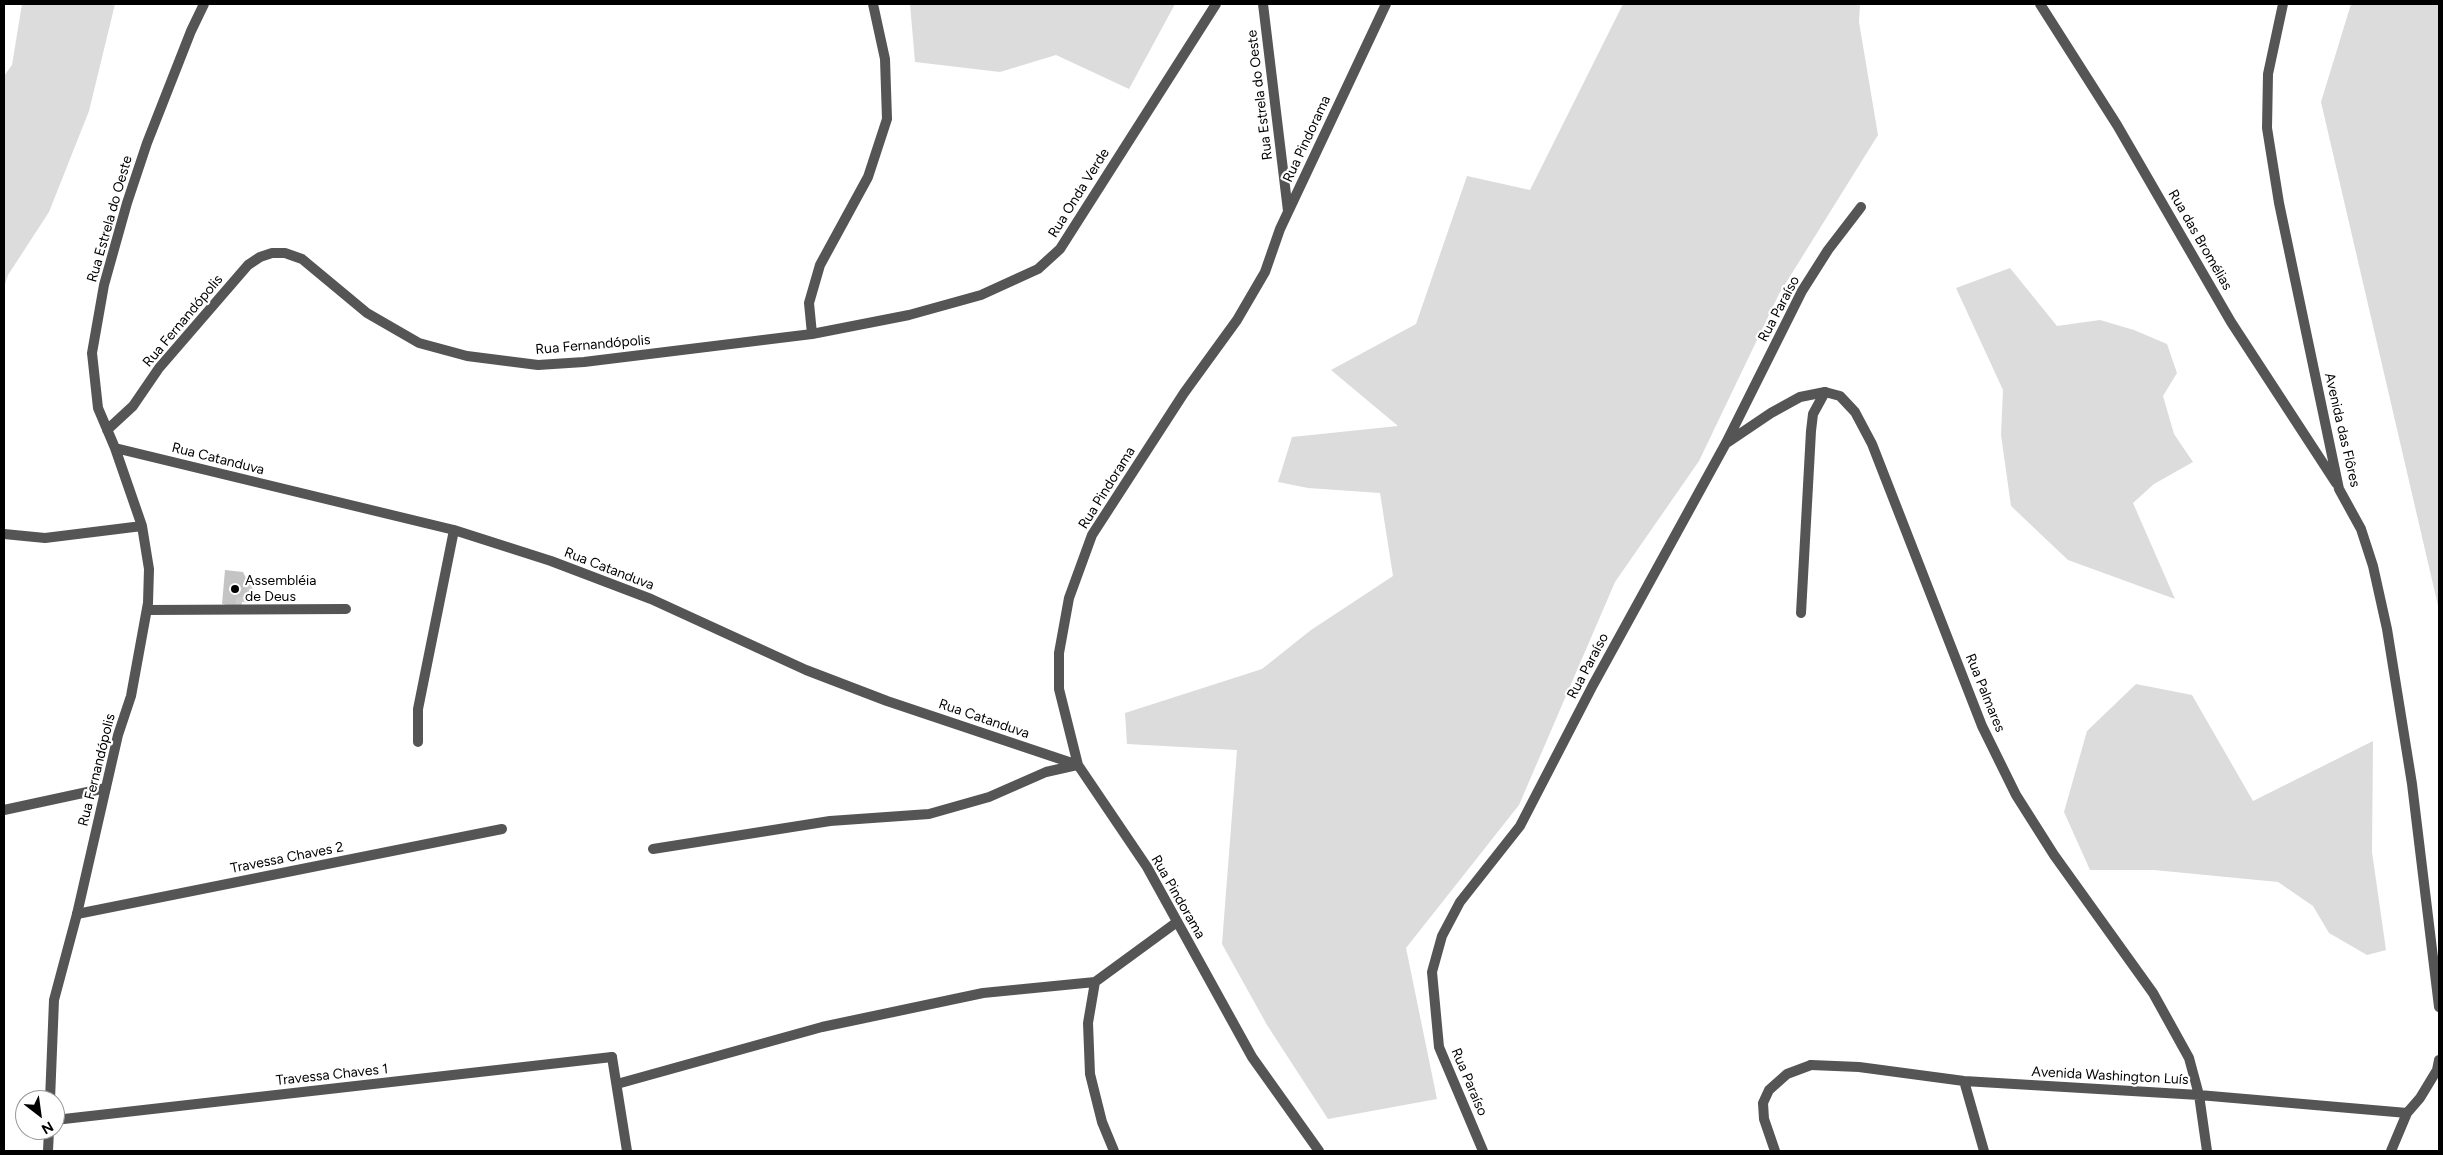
<!DOCTYPE html>
<meta charset="utf-8">
<style>
body{margin:0}
#map{position:relative;width:2443px;height:1155px;overflow:hidden;background:#fff;font-family:Figtree,sans-serif}
canvas{display:block}
.frame{position:absolute;inset:0;border:5px solid #000;pointer-events:none}
.north{position:absolute;left:15px;top:1090px;width:50px;height:50px;box-sizing:border-box;background:#fff;border:1px solid #999;border-radius:50%;rotate:150deg;font-size:14px;font-weight:700;line-height:20px;text-align:center;color:#000}
.north::after{content:'';display:block;margin:auto;width:18px;height:22px;background:#000;clip-path:polygon(50% 0,100% 100%,50% 72%,0 100%)}
</style>
<div id="map">
<canvas width="2443" height="1155"></canvas>
<div class="frame"></div>
<div class="north">N</div>
</div>
<script>
const c = document.querySelector('canvas').getContext('2d');
c.lineJoin = 'round';
function fill(path, color) {
  c.fillStyle = color;
  c.fill(path, 'evenodd');
}
function toPath(rows) {
  const path = new Path2D();
  for (const r of rows) {
    path.moveTo(r[0], r[1]);
    for (let i = 2; i < r.length; i += 2) path.lineTo(r[i], r[i + 1]);
  }
  return path;
}
function trace(path, color, width, dash) {
  c.strokeStyle = color;
  c.lineWidth = width;
  c.lineCap = dash ? 'butt' : 'round';
  c.setLineDash(dash || []);
  c.stroke(path);
}
function drawText(font, color, halo, rows, align = 'center') {
  c.font = font + ' Figtree,sans-serif';
  c.lineWidth = 4.5;
  c.setLineDash([]);
  c.textBaseline = 'middle';
  c.strokeStyle = halo;
  c.fillStyle = color;
  for (const [text, x, y, turn = 0] of rows) {
    c.save();
    c.translate(x, y);
    c.rotate((+turn || 0) * Math.PI / 180);
    c.textAlign = isNaN(turn) ? turn : align;
    if (halo) c.strokeText(text, 0, 0);
    c.fillText(text, 0, 0);
    c.restore();
  }
}
fill(toPath([
 [22,4,115,4,89,111,49,212,8,275,4,287,4,76,12,65],
 [910,4,1175,4,1129,89,1056,55,1000,72,915,62],
 [1623,4,1860,4,1859,22,1878,135,1779,294,1699,461,1615,582,1519,805,1406,948,1437,1099,1328,1119,1267,1025,1222,944,1237,750,1127,744,1125,713,1262,669,1311,630,1393,576,1380,493,1308,488,1278,482,1292,437,1398,426,1331,370,1416,324,1467,176,1530,190],
 [2351,4,2439,4,2439,610,2321,102],
 [2010,268,2057,326,2100,320,2134,330,2167,344,2177,373,2163,396,2174,434,2193,462,2154,484,2133,503,2175,599,2068,560,2011,506,2001,435,2003,390,1956,288],
 [2136,684,2192,695,2253,801,2373,741,2372,852,2386,950,2367,955,2329,933,2313,906,2278,882,2154,870,2090,870,2064,812,2087,731]
]), '#dcdcdc');
fill(toPath([
 [242,573,253,589,251,603,242,602,241,610,229,610,224,604]
]), '#0003');
fill(toPath([
 [225,570,243,572,248,582,246,597,237,597,235,605,222,604]
]), '#c4c4c4');
trace(toPath([
 [147,610,346,609],
 [1801,613,1811,431,1813,414,1825,392],
 [77,914,502,829],
 [55,1120,612,1057]
]), '#555', 10);
trace(toPath([
 [1263,4,1288,211],
 [2040,4,2117,125,2231,322,2336,483],
 [2283,4,2268,74,2267,128,2279,203,2339,489,2361,529,2373,566,2387,629,2412,784,2439,1007],
 [812,334,809,303,820,265,868,177,887,119,885,59,873,4],
 [107,430,133,406,159,368,248,265,260,257,272,253,285,253,302,259,367,313,419,343,467,356,538,365,584,362,812,334,909,315,981,295,1038,269,1060,249,1216,4],
 [1728,442,1771,413,1800,397,1825,392,1840,396,1855,412,1872,444,1982,726,2016,795,2054,855,2153,993,2189,1058,2199,1095,2207,1151],
 [115,448,454,530,551,561,651,599,806,670,887,701,1078,765],
 [4,534,45,538,142,526],
 [418,742,418,709,454,530],
 [4,810,106,788],
 [653,849,830,821,929,814,989,797,1046,772,1077,765],
 [612,1057,627,1151],
 [1811,1065,1859,1067,1964,1081,2199,1095,2407,1113],
 [1964,1081,1984,1151],
 [617,1084,822,1027,983,993,1095,982],
 [50,1100,54,1000,77,914,118,735,131,696,148,603,149,569,142,526,115,448,98,408,92,353,104,285,127,203,147,143,191,31,204,4],
 [48,1151,49,1130],
 [1114,1151,1102,1122,1090,1074,1088,1023,1095,982,1177,922],
 [1319,1151,1252,1057,1147,867,1078,765,1059,689,1059,653,1069,598,1092,535,1184,393,1237,320,1265,272,1280,229,1386,4],
 [1483,1151,1439,1047,1432,972,1442,936,1460,902,1520,826,1593,685,1726,443,1802,291,1828,250,1861,207],
 [2391,1151,2407,1113,2420,1098,2437,1070,2439,1060]
]), '#555', 10);
trace(toPath([
 [1775,1151,1764,1119,1763,1103,1769,1090,1787,1074,1811,1065]
]), '#555', 10);
for (const [x, y, r, color] of [
 [235,589,5,"#000"]
]) {
  const dot = new Path2D();
  dot.arc(x, y, r, 0, 2 * Math.PI);
  c.fillStyle = color;
  c.fill(dot);
  trace(dot, '#fff', 2);
}
drawText('14px', '#000', '#fff', [
 ["Rua Estrela do Oeste",1260,95,-97],
 ["Rua Pindorama",1307,139,-65],
 ["Rua Onda Verde",1079,193,-58],
 ["Rua Estrela do Oeste",110,219,-74],
 ["Rua das Bromélias",2200,240,60],
 ["Rua Paraíso",1779,309,-62],
 ["Rua Fernandópolis",183,321,-50],
 ["Rua Fernandópolis",593,345,-5],
 ["Avenida das Flôres",2342,430,77],
 ["Rua Catanduva",218,459,14],
 ["Rua Pindorama",1107,488,-58],
 ["Rua Catanduva",609,569,21],
 ["Rua Paraíso",1588,666,-62],
 ["Rua Palmares",1985,693,68],
 ["Rua Catanduva",984,719,19],
 ["Rua Fernandópolis",97,770,-76],
 ["Travessa Chaves 2",287,858,-11],
 ["Rua Pindorama",1178,897,60],
 ["Travessa Chaves 1",332,1075,-6],
 ["Avenida Washington Luís",2110,1076,3],
 ["Rua Paraíso",1469,1082,67]
]);
drawText('14px', '#000', '#fff', [
 ["Assembléia",245,581],
 ["de Deus",245,597]
], 'left');
</script>
